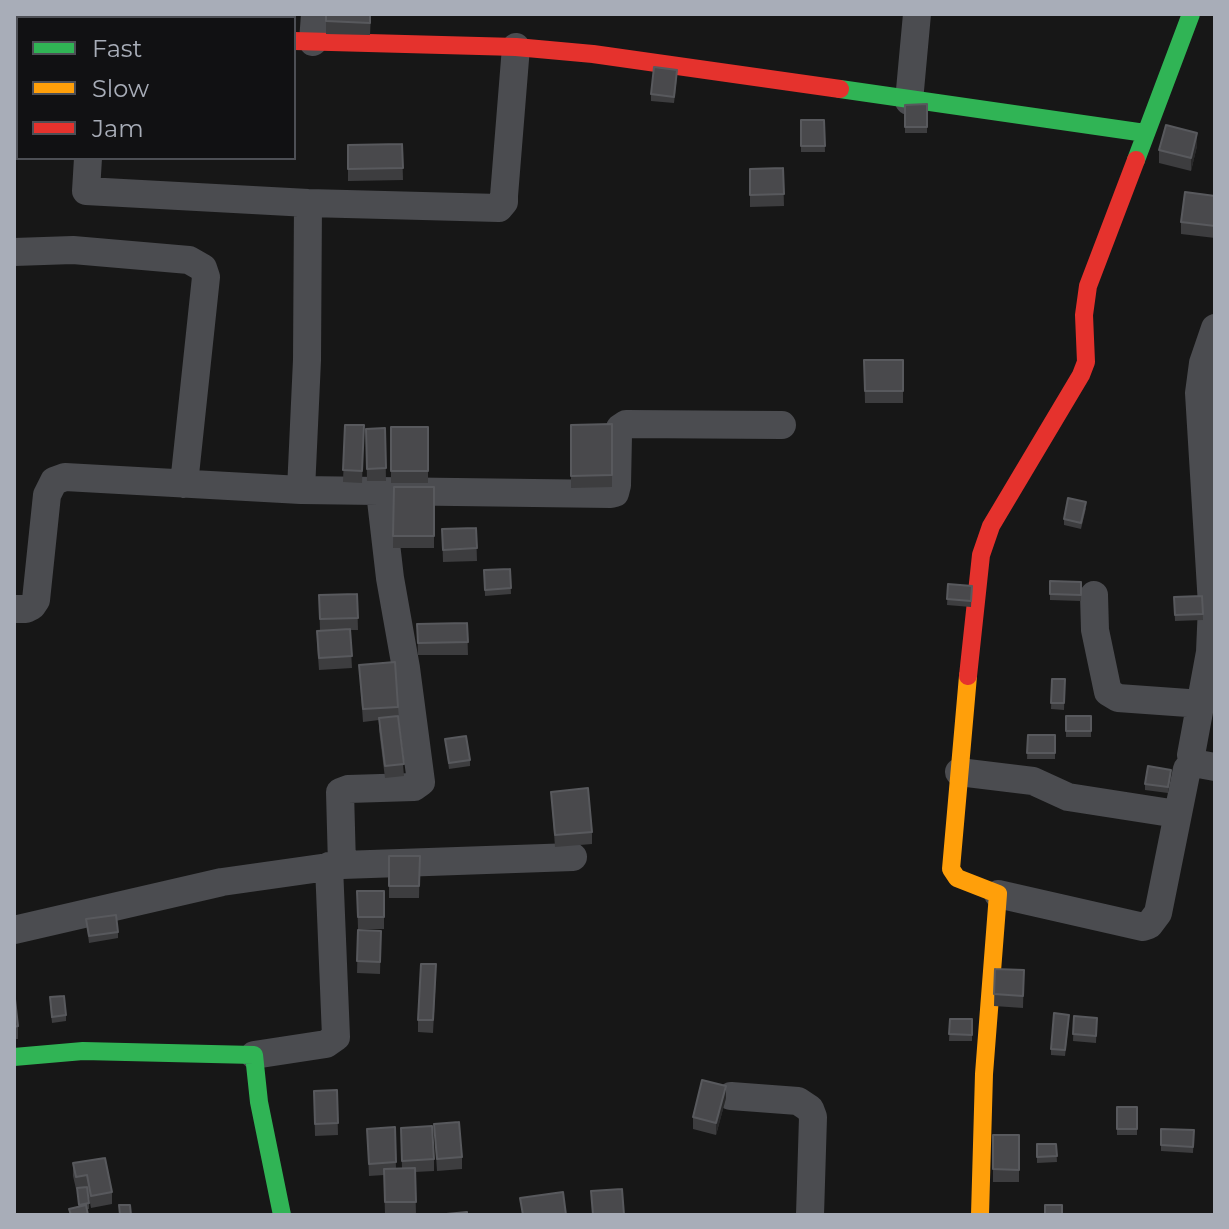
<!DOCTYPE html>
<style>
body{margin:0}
#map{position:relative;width:1229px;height:1229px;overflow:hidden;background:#171717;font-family:Montserrat,sans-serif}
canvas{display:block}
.frame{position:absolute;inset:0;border:16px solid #a8adb8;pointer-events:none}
.legend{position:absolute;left:16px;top:16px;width:280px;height:144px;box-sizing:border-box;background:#111113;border:2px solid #4d4f55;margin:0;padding:10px 14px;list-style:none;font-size:24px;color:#a8adb8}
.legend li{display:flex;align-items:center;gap:16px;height:40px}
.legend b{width:40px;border:2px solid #4d4f55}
</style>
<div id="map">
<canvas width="1229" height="1229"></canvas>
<div class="frame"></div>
<ul class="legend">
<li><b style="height:10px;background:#30b455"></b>Fast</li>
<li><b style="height:10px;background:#ff9f0a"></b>Slow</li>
<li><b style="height:10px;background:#e5322d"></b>Jam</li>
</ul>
</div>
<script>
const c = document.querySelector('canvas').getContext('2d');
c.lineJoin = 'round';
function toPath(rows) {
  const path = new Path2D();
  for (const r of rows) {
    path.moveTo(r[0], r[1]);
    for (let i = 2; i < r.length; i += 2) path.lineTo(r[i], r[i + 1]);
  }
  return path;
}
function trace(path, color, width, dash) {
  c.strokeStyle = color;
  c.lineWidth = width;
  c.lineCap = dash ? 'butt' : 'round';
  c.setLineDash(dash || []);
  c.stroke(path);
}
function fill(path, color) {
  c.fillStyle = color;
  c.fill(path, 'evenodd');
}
trace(toPath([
 [45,14,64,18],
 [313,42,315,14],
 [909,101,917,14],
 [88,158,86,191,308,203,499,208,504,202,504,196,516,47],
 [308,203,307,360,301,490,611,494,615,493,617,485,618,435,620,428,626,424,782,425],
 [14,252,73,250,189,260,203,268,206,277,184,484],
 [1094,595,1095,630,1108,692,1118,698,1202,704],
 [14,609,26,609,32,606,36,600,47,495,54,481,65,477,301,490],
 [1193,763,1191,755,1210,652,1212,605,1199,393,1203,363,1215,328],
 [959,772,1033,781,1068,797,1177,814],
 [342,865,573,857],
 [998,894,1143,927,1149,925,1158,913,1187,769,1193,763,1215,767],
 [14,930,222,882,342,865,340,792,348,789,414,787,421,782,406,668,390,578,380,492],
 [254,1055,326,1044,336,1037,329,866],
 [731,1096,798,1101,810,1109,813,1117,810,1215]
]), '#4b4c50', 28);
trace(toPath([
 [840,89,1145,133],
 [1136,160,1191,14],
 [14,1057,83,1051,254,1055,259,1102,282,1215]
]), '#30b455', 18);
trace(toPath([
 [968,676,951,869,957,878,998,894,984,1074,980,1215]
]), '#ff9f0a', 18);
trace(toPath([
 [294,41,516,47,593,54,840,89],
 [968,676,981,555,991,526,1081,375,1086,362,1084,315,1088,286,1136,160]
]), '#e5322d', 18);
fill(toPath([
 [326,14,371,14,370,35,326,34],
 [677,77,674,103,651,101,651,94],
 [927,104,927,133,905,133,905,105],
 [801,120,824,120,825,152,801,152],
 [402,144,403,180,348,181,348,145],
 [1197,146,1191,171,1159,163,1159,150],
 [783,168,784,206,750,207,750,169],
 [1215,196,1215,238,1181,234,1181,222],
 [864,360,903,360,903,403,865,403],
 [612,424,612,487,571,488,571,425],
 [345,425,364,425,362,483,343,482],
 [391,427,428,427,428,483,391,483],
 [385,428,386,481,367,481,366,429],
 [394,487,434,487,434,548,393,548],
 [1086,508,1081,529,1064,525,1064,519],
 [476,528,477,561,443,562,442,529],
 [510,569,511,594,485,596,484,570],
 [1050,581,1081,582,1081,601,1050,600],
 [948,584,972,586,971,607,947,605],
 [357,594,358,630,350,630,352,668,319,670,317,643,317,631,320,631,319,595],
 [1202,596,1203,620,1175,621,1174,597],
 [467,623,468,655,418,655,417,624],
 [359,665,398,707,404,776,385,778,379,730,379,720,363,722],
 [1052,679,1065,679,1064,710,1051,709],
 [1066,716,1091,716,1091,737,1066,737],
 [1028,735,1055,735,1055,759,1027,759],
 [445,739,470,760,470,766,449,769],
 [1171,776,1168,793,1145,790,1145,784],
 [551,792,592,832,592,844,555,847],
 [389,856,420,856,419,898,389,898],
 [357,891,384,891,384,929,358,929],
 [86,919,118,932,118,938,89,943],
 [358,930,381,931,380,974,357,973],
 [995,969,1024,970,1023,1008,994,1006],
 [436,976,433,1033,418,1032,418,1020],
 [14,999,18,1026,18,1039,14,1039],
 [50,1004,66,1015,66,1021,52,1023],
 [1074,1016,1097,1018,1096,1043,1073,1041],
 [950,1019,972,1019,972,1041,949,1041],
 [1069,1021,1065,1056,1051,1055,1051,1049],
 [337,1090,338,1135,315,1136,314,1091],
 [726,1098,716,1135,693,1129,693,1117],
 [1117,1107,1137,1107,1137,1135,1117,1135],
 [434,1124,462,1157,462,1169,437,1171],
 [395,1127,396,1169,402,1169,401,1128,434,1159,434,1171,415,1172,416,1214,385,1215,384,1175,369,1176,367,1129],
 [1194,1130,1193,1153,1161,1151,1161,1145],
 [993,1135,1019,1135,1019,1182,993,1182],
 [1037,1144,1056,1144,1057,1162,1037,1163],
 [73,1163,112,1192,112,1204,91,1208,87,1187,89,1203,89,1209,87,1209,88,1215,69,1215,69,1209,79,1207,77,1189,76,1189,73,1176]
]), '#3d3d3f');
fill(toPath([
 [1197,133,1197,146,1191,171,1191,158],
 [726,1086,726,1098,716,1135,716,1123]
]), '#29292a');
const building = toPath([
 [326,14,370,14,370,23,326,21,326,14],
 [654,67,677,70,674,97,651,94,654,67],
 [927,104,927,127,905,127,905,105,927,104],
 [801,120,824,120,825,146,801,146,801,120],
 [1166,125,1197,133,1191,158,1159,150,1166,125],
 [402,144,403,168,348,169,348,145,402,144],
 [783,168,784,194,750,195,750,169,783,168],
 [1185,192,1215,196,1215,226,1181,222,1185,192],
 [864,360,903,360,903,391,865,391,864,360],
 [612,424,612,475,571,476,571,425,612,424],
 [345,425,364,425,362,471,343,470,345,425],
 [391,427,428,427,428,471,391,471,391,427],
 [385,428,386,468,367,469,366,429,385,428],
 [394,487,434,487,434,536,393,536,394,487],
 [1068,498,1086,502,1081,523,1064,519,1068,498],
 [476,528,477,548,443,550,442,529,476,528],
 [510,569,511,588,485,590,484,570,510,569],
 [1050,581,1081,582,1081,595,1050,594,1050,581],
 [948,584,972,586,971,601,947,599,948,584],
 [357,594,358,618,320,619,319,595,357,594],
 [1202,596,1203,614,1175,615,1174,597,1202,596],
 [467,623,468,642,418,643,417,624,467,623],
 [350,629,352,656,319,658,317,631,350,629],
 [395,662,398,707,363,709,359,665,395,662],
 [1052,679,1065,679,1064,703,1051,703,1052,679],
 [398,716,404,764,385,766,379,718,398,716],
 [1066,716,1091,716,1091,731,1066,731,1066,716],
 [1028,735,1055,735,1055,753,1027,753,1028,735],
 [466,736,470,760,449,763,445,739,466,736],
 [1148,766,1171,770,1168,787,1145,784,1148,766],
 [588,788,592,832,555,835,551,792,588,788],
 [389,856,420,856,419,886,389,886,389,856],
 [357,891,384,891,384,917,358,917,357,891],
 [116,915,118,932,89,936,86,919,116,915],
 [358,930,381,931,380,962,357,961,358,930],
 [421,964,436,964,433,1020,418,1020,421,964],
 [995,969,1024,970,1023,996,994,994,995,969],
 [64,996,66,1015,52,1017,50,997,64,996],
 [14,999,15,999,18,1026,14,1027,14,999],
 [1054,1013,1069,1015,1065,1050,1051,1049,1054,1013],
 [1074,1016,1097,1018,1096,1036,1073,1034,1074,1016],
 [950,1019,972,1019,972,1035,949,1034,950,1019],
 [702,1080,726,1086,716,1123,693,1117,702,1080],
 [337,1090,338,1123,315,1124,314,1091,337,1090],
 [1117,1107,1137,1107,1137,1129,1117,1129,1117,1107],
 [459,1122,462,1157,437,1159,434,1124,459,1122],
 [432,1126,434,1159,402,1161,401,1128,432,1126],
 [395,1127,396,1162,369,1164,367,1129,395,1127],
 [1161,1129,1194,1130,1193,1147,1161,1145,1161,1129],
 [993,1135,1019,1135,1019,1170,993,1169,993,1135],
 [1037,1144,1056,1144,1057,1156,1037,1157,1037,1144],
 [105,1158,112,1192,91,1196,87,1175,76,1177,73,1163,105,1158],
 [415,1168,416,1202,385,1202,384,1169,415,1168],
 [87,1187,89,1203,79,1205,77,1188,87,1187],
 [622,1189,624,1215,593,1215,591,1191,622,1189],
 [563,1192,566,1215,523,1215,520,1198,563,1192],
 [86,1205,88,1215,71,1215,69,1209,86,1205],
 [119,1205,130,1205,131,1215,120,1215,119,1205],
 [1045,1205,1062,1205,1062,1215,1045,1215,1045,1205],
 [467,1212,467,1215,436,1215,467,1212]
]);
fill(building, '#49494c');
trace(building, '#58595d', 2);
</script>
